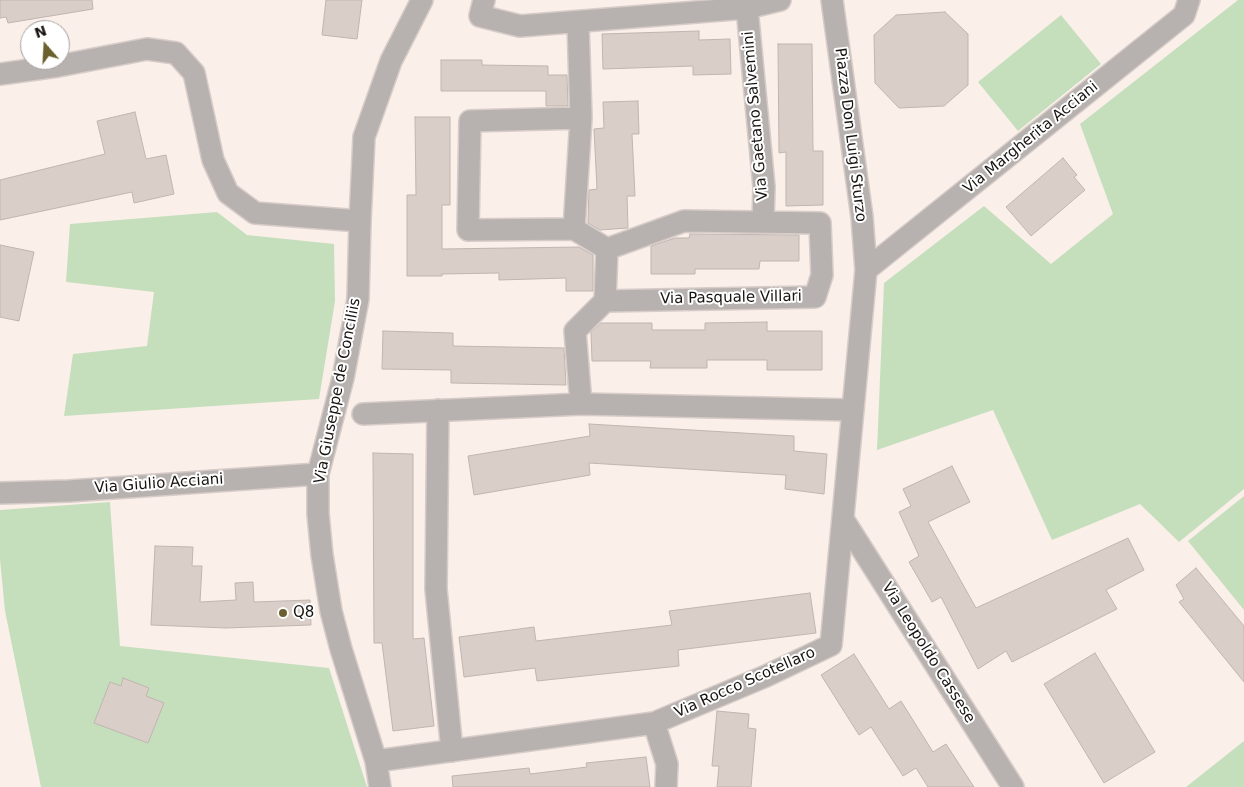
<!DOCTYPE html>
<style>
body{margin:0}
#map{position:relative;width:1244px;height:787px;overflow:hidden;background:#fbefea;font-family:"DejaVu Sans",sans-serif}
canvas{display:block}
.north{position:absolute;left:20px;top:20px;width:50px;height:50px;box-sizing:border-box;background:#fff;border:1px solid #a2a1a0;border-radius:50%;rotate:341deg;font-size:14px;font-weight:700;line-height:20px;text-align:center;color:#171311}
.north::after{content:'';display:block;margin:auto;width:18px;height:22px;background:#6b612e;clip-path:polygon(50% 0,100% 100%,50% 72%,0 100%)}
</style>
<div id="map">
<canvas width="1244" height="787"></canvas>
<div class="north">N</div>
</div>
<script>
const c = document.querySelector('canvas').getContext('2d');
c.lineJoin = 'round';
function fill(path, color) {
  c.fillStyle = color;
  c.fill(path, 'evenodd');
}
function toPath(rows) {
  const path = new Path2D();
  for (const r of rows) {
    path.moveTo(r[0], r[1]);
    for (let i = 2; i < r.length; i += 2) path.lineTo(r[i], r[i + 1]);
  }
  return path;
}
function trace(path, color, width, dash) {
  c.strokeStyle = color;
  c.lineWidth = width;
  c.lineCap = dash ? 'butt' : 'round';
  c.setLineDash(dash || []);
  c.stroke(path);
}
function drawText(font, color, halo, rows, align = 'center') {
  c.font = font + ' "DejaVu Sans",sans-serif';
  c.lineWidth = 4;
  c.setLineDash([]);
  c.textBaseline = 'middle';
  c.strokeStyle = halo;
  c.fillStyle = color;
  for (const [text, x, y, turn = 0] of rows) {
    c.save();
    c.translate(x, y);
    c.rotate((+turn || 0) * Math.PI / 180);
    c.textAlign = isNaN(turn) ? turn : align;
    if (halo) c.strokeText(text, 0, 0);
    c.fillText(text, 0, 0);
    c.restore();
  }
}
fill(toPath([
 [1238,0,1244,0,1244,489,1179,542,1140,504,1052,540,993,410,877,450,884,283,984,206,1051,264,1113,214,1080,124],
 [1061,15,1101,64,1018,131,978,82],
 [217,212,247,235,334,244,335,301,319,399,64,416,73,354,147,346,154,292,66,282,70,224],
 [1244,496,1244,610,1188,541],
 [110,502,120,646,329,668,367,787,41,787,5,611,0,559,0,510],
 [1244,741,1244,787,1186,787]
]), '#c5dfbc');
const building = toPath([
 [0,0,92,0,93,9,8,23,6,17,0,18,0,0],
 [326,0,362,0,357,39,322,35,326,0],
 [945,12,968,34,968,85,944,106,899,108,875,83,874,35,896,15,945,12],
 [699,31,699,40,730,39,731,74,693,75,693,66,603,69,602,34,699,31],
 [778,44,812,44,813,151,823,151,823,205,786,206,786,152,779,153,778,44],
 [441,60,482,60,482,65,548,66,548,75,567,75,568,106,546,106,546,91,441,91,441,60],
 [638,101,639,134,632,134,635,196,627,196,628,228,600,230,588,223,589,190,597,189,594,129,604,128,603,102,638,101],
 [135,112,146,159,166,155,174,194,134,203,132,192,0,220,0,180,105,154,97,121,135,112],
 [415,117,450,117,450,205,442,205,442,249,579,247,593,255,593,291,566,291,566,278,499,280,499,273,442,274,442,276,407,276,407,195,416,195,415,117],
 [1063,158,1077,175,1074,177,1085,190,1031,236,1006,207,1063,158],
 [690,234,799,235,799,261,760,261,759,269,695,269,695,274,651,274,651,246,675,238,689,238,690,234],
 [0,245,34,252,19,321,0,317,0,245],
 [767,322,767,331,822,331,822,370,767,370,767,360,707,360,707,368,650,368,651,361,592,361,591,332,601,323,652,323,652,330,705,330,705,323,767,322],
 [383,331,453,333,453,346,564,348,566,385,451,383,451,370,382,369,383,331],
 [589,424,794,436,794,451,827,454,824,494,785,489,786,475,589,463,590,475,474,495,468,456,590,436,589,424],
 [373,453,413,454,413,639,424,638,434,726,393,731,382,643,374,643,373,453],
 [952,466,970,502,928,522,976,608,1128,538,1144,570,1106,590,1117,609,1012,662,1006,651,978,669,941,597,932,602,909,562,919,556,899,512,911,506,903,489,952,466],
 [155,546,193,547,192,566,202,566,200,602,236,600,235,583,253,582,254,602,310,600,311,625,226,628,151,625,155,546],
 [1196,568,1244,626,1244,682,1179,602,1184,599,1176,585,1196,568],
 [810,593,816,633,678,650,679,666,537,681,535,668,464,677,459,637,534,627,536,641,672,625,669,611,810,593],
 [1095,653,1155,752,1104,783,1044,684,1095,653],
 [854,654,889,709,901,701,933,752,946,744,974,787,928,787,916,768,903,776,871,727,859,735,821,675,854,654],
 [123,678,149,688,146,696,164,703,148,743,94,723,110,682,121,686,123,678],
 [717,711,749,714,748,728,756,729,751,787,717,787,719,766,712,766,717,711],
 [646,757,650,787,453,787,452,776,529,768,530,774,587,767,586,763,646,757]
]);
fill(building, '#dacec8');
trace(building, '#c1b5b0', 1);
const street = toPath([
 [484,0,480,16,520,26,747,8,764,187,763,222],
 [743,0,747,8,780,0],
 [578,22,581,118,470,121,468,230,574,229,581,118],
 [0,74,58,66,147,49,176,53,194,73,213,160,228,193,255,213,360,221],
 [574,229,607,249,684,221,820,223,822,275,815,297,605,301,607,249],
 [866,270,1184,15,1189,0],
 [581,404,853,410],
 [438,410,436,589,452,751],
 [363,414,581,404,575,331,605,301],
 [0,493,69,491,318,474],
 [843,519,1013,787],
 [654,723,667,764,666,787],
 [376,761,654,723,766,676,831,645,866,270,862,217,832,0],
 [380,787,376,761,341,649,331,611,322,555,318,514,318,474,343,378,358,299,360,221,364,137,391,61,422,0]
]);
trace(street, '#d7ccc7', 24);
trace(street, '#b7b2af', 21);
for (const [x, y, r, color] of [
 [283,613,5,"#6b612e"]
]) {
  const dot = new Path2D();
  dot.arc(x, y, r, 0, 2 * Math.PI);
  c.fillStyle = color;
  c.fill(dot);
  trace(dot, '#fff', 2);
}
drawText('15px', '#171311', '#fff', [
 ["Via Gaetano Salvemini",756,116,-95],
 ["Piazza Don Luigi Sturzo",850,135,83],
 ["Via Margherita Acciani",1031,138,-39],
 ["Via Pasquale Villari",731,298,-1],
 ["Via Giuseppe de Conciliis",338,391,-79],
 ["Via Giulio Acciani",159,484,-4],
 ["Via Leopoldo Cassese",928,653,58],
 ["Via Rocco Scotellaro",745,683,-24]
]);
drawText('15px', '#171311', '#fff', [
 ["Q8",293,613]
], 'left');
</script>
